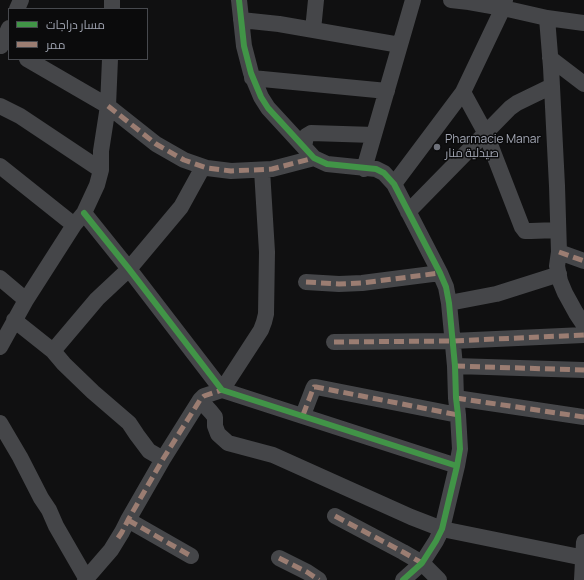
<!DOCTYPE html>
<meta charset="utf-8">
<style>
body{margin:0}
#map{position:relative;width:584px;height:580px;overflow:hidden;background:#101011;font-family:Manrope,Cairo,sans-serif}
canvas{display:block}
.legend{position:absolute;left:8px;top:8px;width:140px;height:52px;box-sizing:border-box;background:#0b0b0c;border:1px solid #47494e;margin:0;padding:5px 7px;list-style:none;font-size:12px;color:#a1a5b2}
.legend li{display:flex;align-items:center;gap:8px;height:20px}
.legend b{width:20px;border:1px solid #47494e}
</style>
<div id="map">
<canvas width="584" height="580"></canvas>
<ul class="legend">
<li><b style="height:5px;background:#419447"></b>مسار دراجات</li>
<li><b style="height:5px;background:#9b7d72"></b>ممر</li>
</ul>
</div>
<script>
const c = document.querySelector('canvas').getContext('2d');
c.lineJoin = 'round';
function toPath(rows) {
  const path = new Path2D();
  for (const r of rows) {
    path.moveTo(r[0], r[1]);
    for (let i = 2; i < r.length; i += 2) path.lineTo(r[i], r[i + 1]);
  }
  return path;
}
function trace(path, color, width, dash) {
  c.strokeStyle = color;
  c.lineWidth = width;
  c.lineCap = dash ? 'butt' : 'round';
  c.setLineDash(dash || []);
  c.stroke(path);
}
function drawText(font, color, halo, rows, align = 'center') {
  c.font = font + ' Manrope,Cairo,sans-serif';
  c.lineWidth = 3;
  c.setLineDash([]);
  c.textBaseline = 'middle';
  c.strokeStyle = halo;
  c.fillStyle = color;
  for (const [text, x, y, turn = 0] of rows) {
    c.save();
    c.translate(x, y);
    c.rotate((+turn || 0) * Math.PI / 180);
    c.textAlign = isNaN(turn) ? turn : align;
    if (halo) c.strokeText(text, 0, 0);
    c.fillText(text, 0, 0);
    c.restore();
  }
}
trace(toPath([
 [239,0,244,46,251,73,261,97,268,108,314,158,327,164,376,169,384,173,394,184,440,273,446,287,449,303,455,366,456,398,458,415,460,449,457,466,442,529,436,541,422,563,403,580],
 [505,0,503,8,547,18,551,67,557,186,559,252,557,266,560,281,565,293,576,313,584,325],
 [17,9,21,0],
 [112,9,112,0],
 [547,18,584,23],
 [241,20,279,24,400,45],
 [313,30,316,0],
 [1,46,9,28],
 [550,58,584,84],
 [27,59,108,106,156,144,184,160,207,168,231,171,272,169,314,158],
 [252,78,387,91],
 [463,92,486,134,522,227,525,231,531,231,558,230],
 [0,106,20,116,101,170],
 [304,147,306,136,311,133,374,135],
 [0,166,74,225],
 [364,169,413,0],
 [394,184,463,92,503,8,469,2,451,0],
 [408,212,510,108,517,103,552,86],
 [84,213,129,269,222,390,457,466],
 [559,252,584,261],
 [0,278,26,300],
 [306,282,339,284,362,283,440,273],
 [449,303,496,294,559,274],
 [14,320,53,351,64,364,93,392,129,423,137,435,149,451,163,459],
 [334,342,452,341,584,335],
 [0,347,26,300,74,225,84,213,97,185,101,170,101,151,108,106,110,59],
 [53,351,97,299,129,269,181,207,203,167],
 [455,366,584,370],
 [456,398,584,417],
 [200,400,211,412,215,417,215,426,218,434,228,443,273,455,411,517,442,529,584,558],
 [303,415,313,389,314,387,316,387,458,415],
 [0,423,20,457,41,498,49,510,56,526,86,578],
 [335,516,403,552,422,563,439,580],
 [128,520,191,556],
 [279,558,307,572,319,580],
 [85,580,111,550,122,532,128,520,163,459,200,400,204,396,222,390,261,330,264,322,266,314,267,252,262,170],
 [582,580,584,542]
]), '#454649', 16);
trace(toPath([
 [108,106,156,144,184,160,207,168,231,171,272,169,314,158],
 [559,252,584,261],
 [306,282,339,284,362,283,440,273],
 [334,342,452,341,584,335],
 [455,366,584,370],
 [456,398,584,417],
 [303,415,313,389,314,387,316,387,458,415],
 [335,516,403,552,422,563,421,565],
 [128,520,191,556],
 [118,538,122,532,128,520,163,459,200,400,204,396,222,390,225,391],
 [279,558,307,572,319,580]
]), '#9b7d72', 5, [10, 5]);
trace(toPath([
 [239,0,244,46,251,73,261,97,268,108,314,158,327,164,376,169,384,173,394,184,440,273,446,287,449,303,455,366,456,398,458,415,460,449,457,466,442,529,436,541,422,563,403,580],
 [84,213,129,269,222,390,457,466]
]), '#419447', 6);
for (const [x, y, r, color] of [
 [437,147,4,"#6e717a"]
]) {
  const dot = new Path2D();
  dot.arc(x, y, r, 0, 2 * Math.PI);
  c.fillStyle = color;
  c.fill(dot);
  trace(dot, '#0b0b0c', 1.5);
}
drawText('12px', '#a1a5b2', '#0b0b0c', [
 ["Pharmacie Manar",445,140],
 ["صيدلية منار",445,154]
], 'left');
</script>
